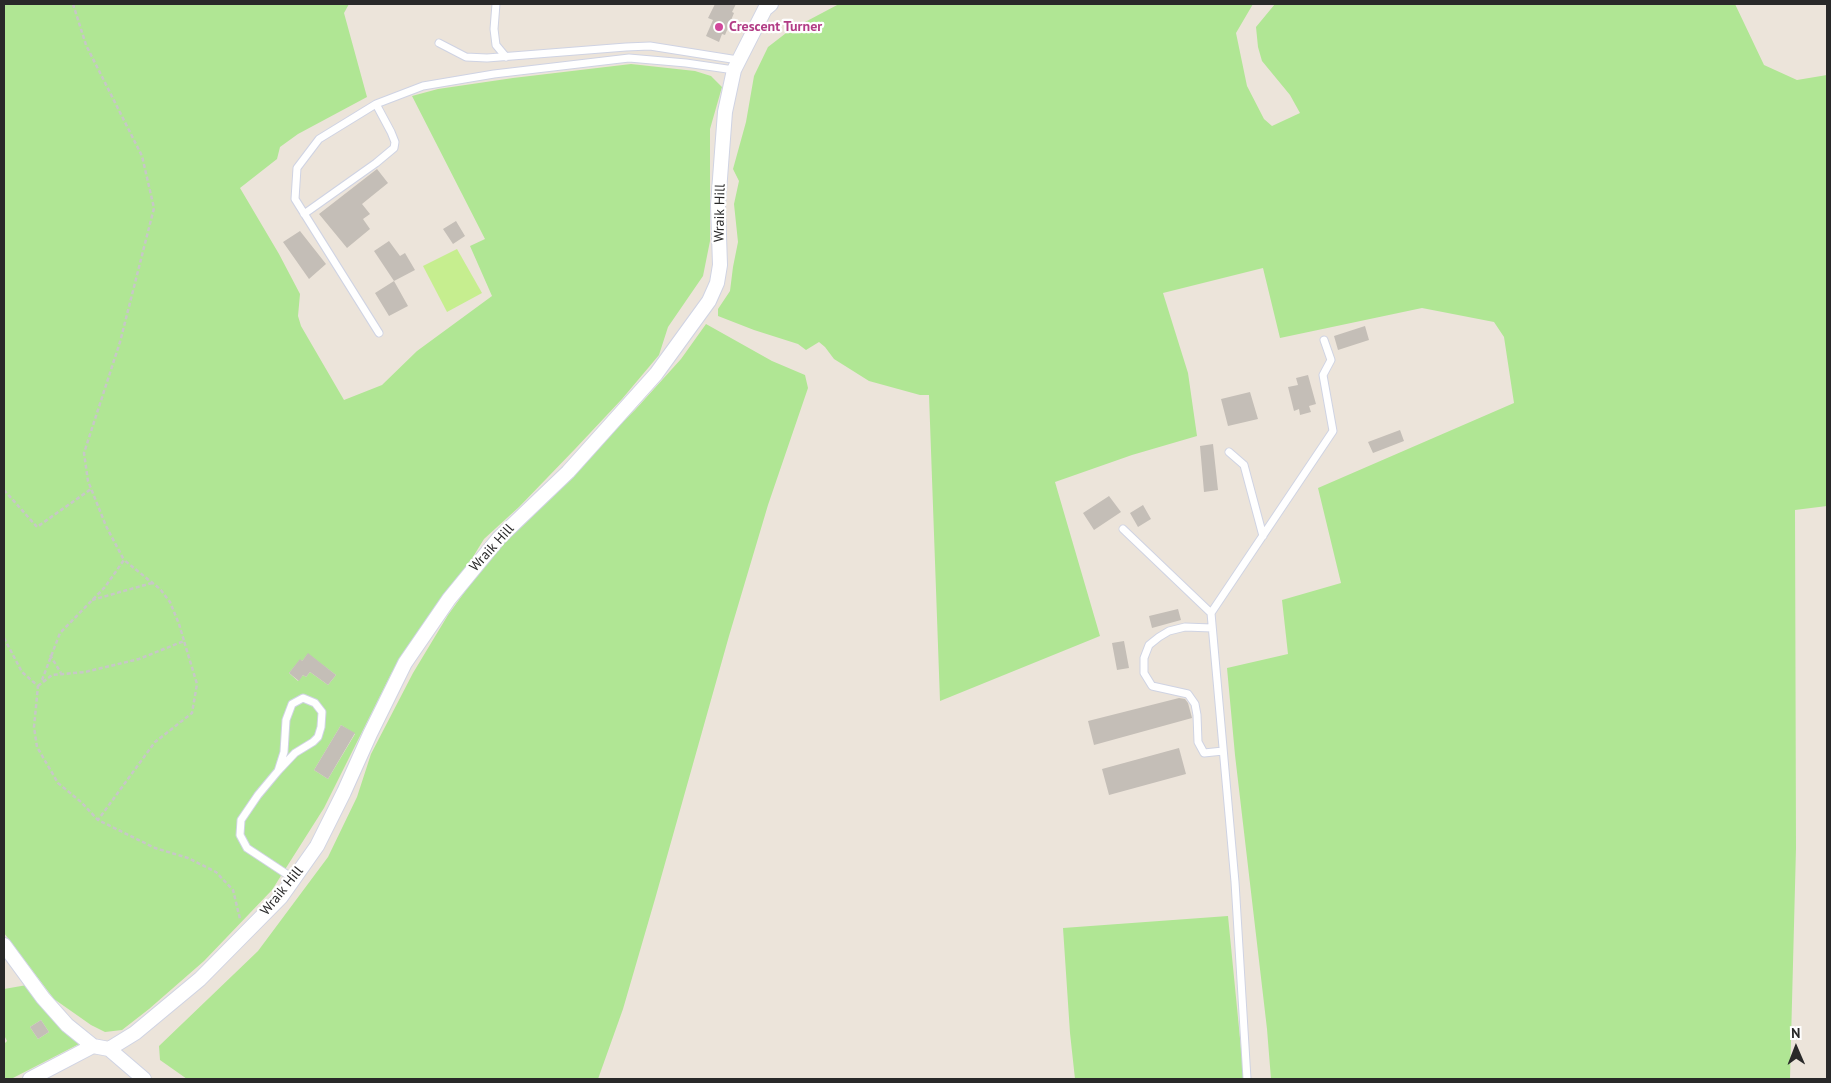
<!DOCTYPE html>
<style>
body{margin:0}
#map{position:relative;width:1831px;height:1083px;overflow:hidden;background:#ece4da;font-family:"PT Sans",sans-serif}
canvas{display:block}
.frame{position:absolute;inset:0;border:5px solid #292929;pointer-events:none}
.north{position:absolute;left:1771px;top:1023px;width:50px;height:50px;-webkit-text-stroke:4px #fff;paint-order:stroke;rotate:359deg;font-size:14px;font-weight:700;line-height:20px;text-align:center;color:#292929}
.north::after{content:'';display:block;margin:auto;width:18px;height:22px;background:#292929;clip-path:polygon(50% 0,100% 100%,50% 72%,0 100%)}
</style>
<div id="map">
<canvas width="1831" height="1083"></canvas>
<div class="frame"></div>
<div class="north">N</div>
</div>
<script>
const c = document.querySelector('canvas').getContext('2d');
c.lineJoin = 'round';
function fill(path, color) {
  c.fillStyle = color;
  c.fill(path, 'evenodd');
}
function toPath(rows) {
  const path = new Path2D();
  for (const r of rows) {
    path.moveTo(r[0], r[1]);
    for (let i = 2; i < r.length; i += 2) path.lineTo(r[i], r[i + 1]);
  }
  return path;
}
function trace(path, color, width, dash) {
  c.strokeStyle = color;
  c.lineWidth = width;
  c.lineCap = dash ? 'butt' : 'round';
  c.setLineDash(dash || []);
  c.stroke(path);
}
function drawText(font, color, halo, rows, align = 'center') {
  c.font = font + ' "PT Sans",sans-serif';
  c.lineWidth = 4.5;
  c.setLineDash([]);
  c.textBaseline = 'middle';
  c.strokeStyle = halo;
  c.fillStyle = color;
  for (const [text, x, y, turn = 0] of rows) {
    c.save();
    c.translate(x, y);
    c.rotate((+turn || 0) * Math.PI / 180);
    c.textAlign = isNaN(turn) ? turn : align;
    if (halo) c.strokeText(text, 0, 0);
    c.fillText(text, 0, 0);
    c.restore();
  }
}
fill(toPath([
 [4,4,349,4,344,13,367,97,298,134,280,147,277,159,240,188,279,254,300,294,298,316,301,326,344,400,382,385,417,351,492,296,470,246,485,239,412,96,438,89,513,78,631,64,695,71,711,76,722,87,710,129,710,241,703,276,668,327,659,355,622,399,575,449,519,507,484,539,460,578,399,666,392,672,324,808,272,890,204,961,149,1009,122,1030,105,1032,91,1025,54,999,4,933],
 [308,654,336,675,328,685,310,672,306,677,303,675,298,681,289,673,300,660,302,661],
 [341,725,355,734,328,779,314,770],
 [839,4,1253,4,1236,33,1247,86,1264,119,1272,126,1300,113,1290,95,1262,61,1258,47,1256,27,1275,4,1735,4,1764,65,1797,80,1827,75,1827,506,1795,510,1796,848,1790,1079,1271,1079,1267,1029,1235,755,1227,668,1288,654,1282,600,1341,583,1318,488,1514,403,1504,337,1494,322,1422,308,1280,338,1263,268,1163,293,1188,373,1197,436,1132,455,1055,482,1100,636,940,701,929,395,920,395,869,381,834,359,825,347,819,342,806,350,798,344,754,330,718,316,718,309,730,291,733,267,738,242,734,204,739,181,733,169,746,122,754,76,768,47,790,30],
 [706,324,772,361,805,375,808,388,768,505,729,636,655,899,623,1009,598,1079,187,1079,160,1060,159,1046,258,951,328,857,357,797,371,754,413,673,448,615,500,543,635,410,681,359],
 [1228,916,1244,1079,1075,1079,1070,1033,1063,928],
 [27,985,79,1044,11,1079,4,1079,4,1044,7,1041,4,1035,4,989],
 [41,1020,49,1032,38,1039,30,1027]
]), '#b0e694');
fill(toPath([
 [457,249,482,293,447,312,423,266]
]), '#c6ee8f');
fill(toPath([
 [715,4,736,4,732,12,734,13,725,35,722,34,719,42,706,36,713,20,708,18],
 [377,169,388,183,362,204,370,214,363,219,370,229,347,248,319,214],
 [456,221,465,236,453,244,443,229],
 [300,231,326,264,309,279,283,242],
 [389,241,400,256,405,253,415,270,394,281,374,251],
 [394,281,408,306,389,316,375,293],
 [1365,326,1369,340,1338,350,1334,336],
 [1308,375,1316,404,1309,406,1311,412,1300,415,1299,409,1294,411,1288,387,1298,385,1296,378],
 [1250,392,1258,419,1228,426,1221,399],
 [1400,430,1404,441,1373,453,1368,442],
 [1213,444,1218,490,1204,492,1200,446],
 [1109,496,1121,512,1094,530,1083,513],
 [1143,505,1151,519,1138,527,1130,513],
 [1178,609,1181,620,1152,628,1149,616],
 [1124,641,1129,668,1117,670,1112,643],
 [308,653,336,675,328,685,310,672,306,677,303,675,299,681,289,673,300,659,302,661],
 [1179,698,1185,699,1188,703,1192,718,1094,745,1088,721],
 [341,725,355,733,328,779,314,770],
 [1179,748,1186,774,1109,795,1102,769],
 [41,1020,49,1032,38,1039,30,1027]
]), '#c4beb7');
const service = toPath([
 [496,4,494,29,496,45,506,57],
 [439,43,466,57,487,58,626,47,650,46,738,60],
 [304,214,376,163,394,148,395,142,391,132,376,104],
 [379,333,295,199,297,168,319,139,376,104,423,86,494,74,629,58,686,63,734,70],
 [1229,452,1244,465,1263,536],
 [1123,529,1211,613],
 [1212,628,1185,627,1169,631,1159,637,1149,645,1144,658,1144,673,1152,686,1188,694,1195,704,1197,715,1198,742,1204,753,1223,751],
 [278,771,295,753,313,742,318,737,321,727,322,712,315,703,303,698,292,704,286,720,284,752,278,771,258,795,241,820,240,835,247,848,294,879],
 [1247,1079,1235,882,1211,613,1333,431,1323,375,1331,360,1324,340]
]);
const minor = toPath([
 [4,945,43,998,67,1025,93,1046,109,1049,144,1079],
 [109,1049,135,1033,200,979,281,897,317,846,344,792,370,734,405,663,449,599,499,538,568,472,656,374,709,301,717,283,720,265,718,205,725,112,734,70,765,9,771,4],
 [30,1079,93,1046]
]);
trace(service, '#cfd3e3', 9);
trace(minor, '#cfd3e3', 16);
trace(toPath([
 [73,4,86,45,142,156,154,208,120,342,84,453,88,481,106,526,124,560],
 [4,490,37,527,91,489],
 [92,600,152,583],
 [4,638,22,672,38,686,34,727,37,747,58,783,81,802,98,820,155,848,188,858,216,872,233,890,240,919],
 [50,655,61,673],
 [42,680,60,633,105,587,124,560,160,589,170,602,179,624,184,641],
 [38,686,52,675,85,672,139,659,184,641,197,684,192,713,155,742,98,820]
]), '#c7c7c7', 2.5, [4, 2.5]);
trace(service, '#fff', 7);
trace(minor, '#fff', 14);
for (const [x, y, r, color] of [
 [719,27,5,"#d1479c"]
]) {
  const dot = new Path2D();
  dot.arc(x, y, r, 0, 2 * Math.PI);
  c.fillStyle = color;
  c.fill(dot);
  trace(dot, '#fff', 2);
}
drawText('bold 14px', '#b23c85', '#fff', [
 ["Crescent Turner",729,27]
], 'left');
drawText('14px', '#292929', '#fff', [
 ["Wraik Hill",720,213,-89],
 ["Wraik Hill",492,548,-48],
 ["Wraik Hill",282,891,-51]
]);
</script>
